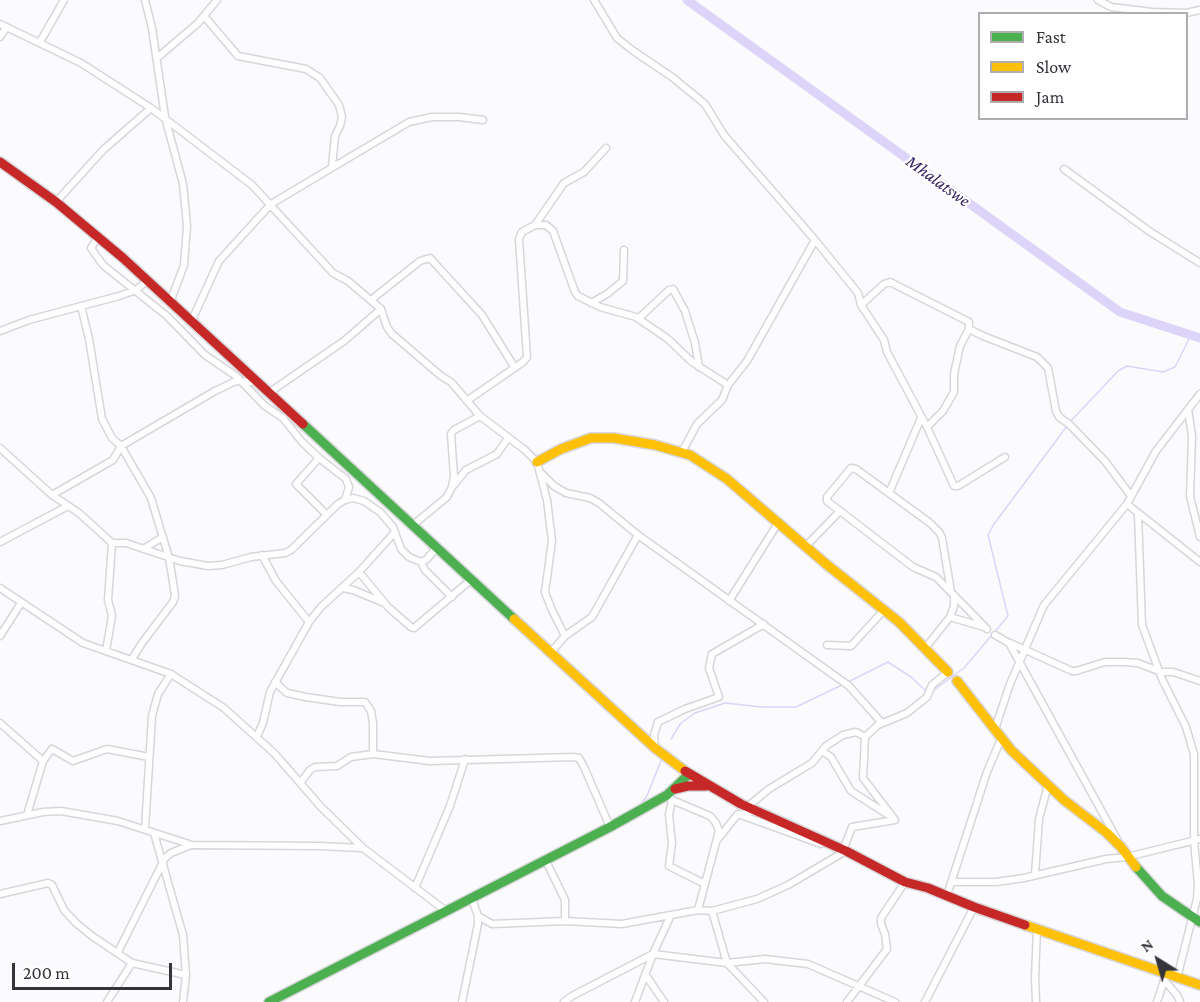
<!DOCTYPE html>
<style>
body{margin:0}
#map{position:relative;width:1200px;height:1002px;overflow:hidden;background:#fbfafc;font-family:"Crimson Pro",serif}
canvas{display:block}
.legend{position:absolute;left:978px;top:12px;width:210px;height:108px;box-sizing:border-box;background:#fff;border:2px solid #aeaeb0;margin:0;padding:8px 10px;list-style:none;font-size:18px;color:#35343a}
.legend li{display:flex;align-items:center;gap:12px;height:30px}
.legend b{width:30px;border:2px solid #aeaeb0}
.north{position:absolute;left:1128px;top:930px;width:60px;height:60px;-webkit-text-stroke:4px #fff;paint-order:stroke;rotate:323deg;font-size:16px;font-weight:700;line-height:24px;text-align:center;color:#35343a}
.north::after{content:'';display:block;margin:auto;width:21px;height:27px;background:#35343a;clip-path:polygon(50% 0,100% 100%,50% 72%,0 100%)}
.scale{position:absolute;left:12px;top:963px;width:160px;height:27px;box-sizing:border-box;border:3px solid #35343a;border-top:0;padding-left:8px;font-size:18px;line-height:21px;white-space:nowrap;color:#35343a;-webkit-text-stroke:4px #fff;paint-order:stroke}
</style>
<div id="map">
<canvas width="1200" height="1002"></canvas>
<ul class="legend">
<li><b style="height:8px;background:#4caf50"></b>Fast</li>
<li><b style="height:8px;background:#ffc107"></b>Slow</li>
<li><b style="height:8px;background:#c62828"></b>Jam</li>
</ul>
<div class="north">N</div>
<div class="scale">200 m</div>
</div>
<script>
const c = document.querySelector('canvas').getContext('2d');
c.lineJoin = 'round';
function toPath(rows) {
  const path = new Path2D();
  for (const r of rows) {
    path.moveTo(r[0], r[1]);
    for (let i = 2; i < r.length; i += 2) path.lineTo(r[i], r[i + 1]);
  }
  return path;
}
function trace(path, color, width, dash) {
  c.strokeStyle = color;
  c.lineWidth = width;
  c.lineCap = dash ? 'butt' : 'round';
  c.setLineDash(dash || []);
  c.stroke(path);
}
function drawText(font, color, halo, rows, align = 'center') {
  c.font = font + ' "Crimson Pro",serif';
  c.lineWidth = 4.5;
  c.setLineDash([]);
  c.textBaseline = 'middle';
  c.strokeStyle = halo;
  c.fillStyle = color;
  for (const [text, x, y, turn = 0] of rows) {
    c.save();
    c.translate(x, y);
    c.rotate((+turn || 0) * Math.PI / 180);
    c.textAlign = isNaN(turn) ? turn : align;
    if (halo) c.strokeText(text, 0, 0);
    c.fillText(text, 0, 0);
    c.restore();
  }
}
trace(toPath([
 [1070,422,1118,371,1127,366,1163,372,1175,367,1191,335],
 [848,682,888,662,911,677,926,691],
 [934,690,964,668,1008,616,988,535,994,524,1067,426],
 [671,739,681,723,695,713,725,703,762,707,796,707,844,684],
 [640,805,647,796,662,758],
 [597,828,607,823]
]), '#ddd4fa', 1.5);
trace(toPath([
 [687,0,1120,312,1200,338]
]), '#ddd4fa', 9);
const street = toPath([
 [145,0,152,28,165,117,183,184,187,226,184,265,171,300],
 [594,0,617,38,632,50,672,77,705,104,724,135,815,240,747,361,728,385,722,400,697,424,682,452],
 [1098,0,1111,7,1152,12,1186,13,1200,10],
 [204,16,238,56,306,69,320,78,339,105,342,117,340,126,335,136,332,166],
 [0,24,81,63,151,108,252,185,333,273,348,281,381,309,387,327,392,334,441,376,451,382,480,416,525,450,537,462,547,500,552,541,545,592,551,608,565,636],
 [0,37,6,28],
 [40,42,64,0],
 [157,58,198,23,217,0],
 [1064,169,1149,231,1200,263],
 [56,202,103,150,151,108],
 [535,225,564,183,584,172,606,148],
 [98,237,91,248,103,265,167,316,205,355,236,376,265,406,283,418,302,442,319,458,346,479,349,487,345,500],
 [815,240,858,293,861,305,884,340,887,352,927,427,954,486,958,486,1005,457],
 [371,300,420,261,430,258,482,315,515,368],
 [591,303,607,294,623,281,624,250],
 [861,305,884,284,890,282,969,322,969,329,983,336,1037,357,1048,368,1056,411,1059,417,1069,424,1105,461,1131,496],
 [81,306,89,339,102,419,112,438,121,446,151,498,169,558,173,582,175,596,173,602,142,643,132,659],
 [638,319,669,290,673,289,685,311,695,343,699,367],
 [192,320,219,261,271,204,409,122,432,117,460,117,483,120],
 [0,331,29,320,119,296,136,290,148,280],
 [270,392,344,341,381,309],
 [468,400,523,362,527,357,519,239,522,232,535,225,546,225,553,231,575,292,578,296,600,307,636,317,668,339,692,362,728,385],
 [1188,409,1192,436,1190,496,1200,537],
 [927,427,943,411,954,392,954,374,960,346,969,329],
 [0,448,52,495,79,513,112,543,108,600,112,616,106,651],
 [319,458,296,484,327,515],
 [541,473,554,486,566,493,590,498,599,503,638,535,849,686,882,723],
 [453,486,466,470,497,454,508,438],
 [889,493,921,418],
 [52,495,113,460,121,446,215,391,236,381,251,382,256,379],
 [1127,504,1200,562],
 [1138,514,1142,625,1162,679,1186,727,1194,754,1194,841,1198,884,1197,899,1177,978],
 [413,525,447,497,452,487,454,476,451,434,454,430,480,416],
 [0,542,68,506],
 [112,543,126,543,180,561,208,566,222,565,251,557,285,553,291,550,338,504,345,500,353,498,364,501,380,512,393,527,401,549,409,557,421,562,427,559,437,547],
 [806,546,839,512],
 [143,549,163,537],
 [262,555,276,581,309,622],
 [421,562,425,570,452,597],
 [359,572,388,607,411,627,414,628,472,579],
 [0,588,83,643,171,674,224,708,275,754,321,807,363,848,446,911],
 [343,588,353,590,382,602],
 [951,592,942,538,939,532,930,523,856,469,851,468,827,497,827,501,913,567,936,577,987,629],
 [729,601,778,523],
 [950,617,954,606,954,595],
 [995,635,1009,643,1118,841],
 [0,636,21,603],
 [1010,643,1072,671,1076,671,1105,662,1125,662,1138,663,1161,672,1173,672,1200,681],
 [827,645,851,646,884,610],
 [926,647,950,617,984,627],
 [551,652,565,636,592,617,638,535],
 [275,682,287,693,306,697,340,702,365,702,371,711,373,723,373,754],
 [0,723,43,761],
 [995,729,1010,684,1044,605,1127,504,1156,451,1200,394],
 [257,736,263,723,270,692,309,622,321,607,359,572,395,532],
 [655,748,654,735,658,722,685,709,719,697,709,668,712,654,764,624],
 [822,751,831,757,851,791,890,816],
 [300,783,310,770,315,767,337,766,351,757,373,754,430,761,573,757,579,758,584,767,610,827],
 [667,795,672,800,710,816,716,823,719,831,698,910],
 [672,800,669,815,672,843,669,866,705,884],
 [747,807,769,789,812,763,826,746,843,735,856,732,865,737],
 [738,814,821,844],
 [27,815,43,761,52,749,73,761,107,749,149,757],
 [0,821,43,812,61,811,118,821,192,845,320,846,362,848],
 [145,829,152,716,158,694,171,674],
 [154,833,183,935,186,975,183,1002],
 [718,839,737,815,755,811],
 [843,850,852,827,895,820,863,778,865,737,878,725,907,713,927,697,932,685,948,672],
 [546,861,565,900,565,921],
 [1035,875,1039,819,1048,785],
 [953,882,996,882,1024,878,1106,859,1127,857,1200,839],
 [415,888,450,806,465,759],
 [0,894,48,883,52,885,64,910,76,923,92,936,132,963,186,975],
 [947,895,987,772,1001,739],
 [712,911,757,899,788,885,844,852,842,851],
 [478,916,492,924,565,921,622,924,698,910,712,911,727,963,765,959,808,964,895,1002],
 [118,952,165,858,171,853,191,845],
 [645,974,664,1002],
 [1164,980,1177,995,1180,1002],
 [107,1002,132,963],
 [462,1002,478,924,478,916,472,899],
 [564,1002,572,996,653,954,727,963,764,1002],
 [635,1002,653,954,670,917],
 [847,1002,887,949,885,934,881,924,881,918,905,882],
 [925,1002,974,907],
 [1036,1002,1035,978,1037,929],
 [1157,1002,1166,974]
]);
const fast = toPath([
 [303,424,514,619],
 [1136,867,1162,896,1200,922],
 [269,1002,610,827,667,795,689,774]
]);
const slow = toPath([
 [537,462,561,449,591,438,614,438,655,445,690,455,727,479,826,564,899,622,948,672],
 [514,619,655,748,685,771],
 [957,681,1011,750,1064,800,1107,833,1121,847,1136,867],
 [1025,925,1200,985]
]);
const jam = toPath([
 [0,162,56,202,123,258,303,424],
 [685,771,741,804,846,851,905,882,928,888,974,907,1025,925],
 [675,789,688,786,706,786]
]);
trace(street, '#d7d6da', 9);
trace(fast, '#d7d6da', 12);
trace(slow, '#d7d6da', 12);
trace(jam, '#d7d6da', 12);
trace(street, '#fefeff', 6);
trace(fast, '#4caf50', 9);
trace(slow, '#ffc107', 9);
trace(jam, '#c62828', 9);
drawText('italic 18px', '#372360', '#fff', [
 ["Mhalatswe",938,181,36]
]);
</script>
